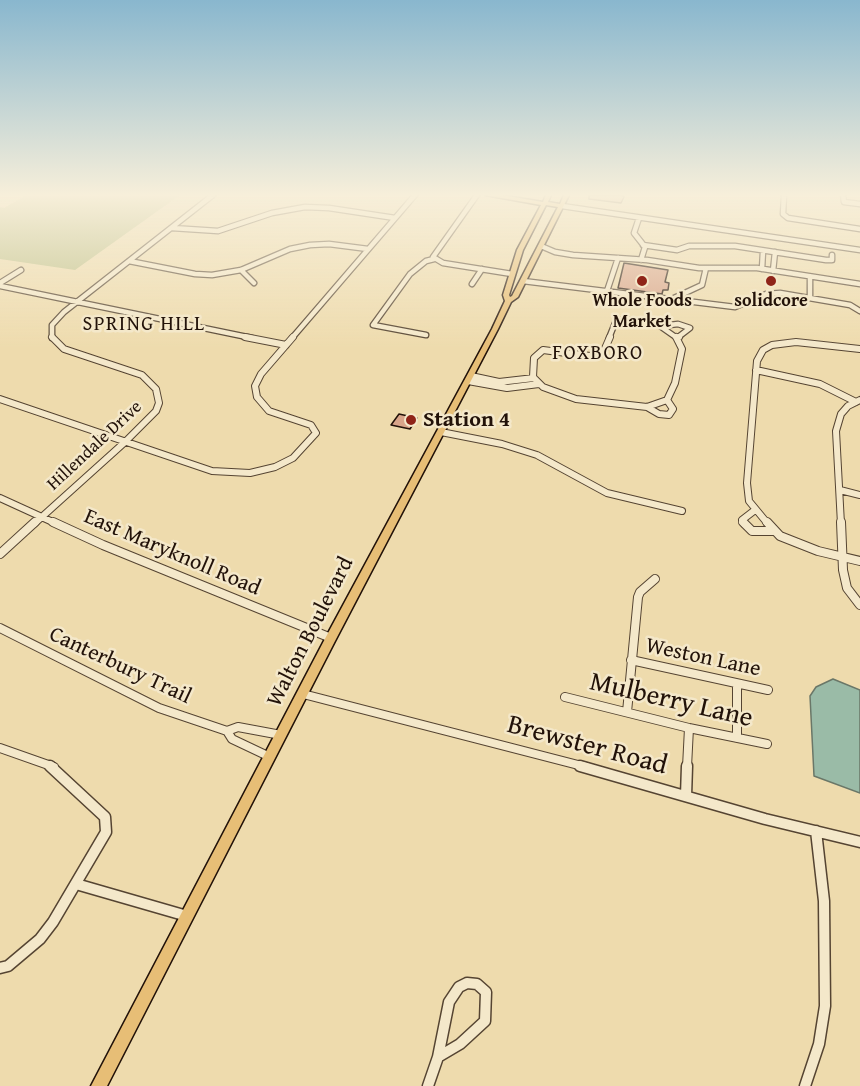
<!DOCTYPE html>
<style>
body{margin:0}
canvas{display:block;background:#eedbad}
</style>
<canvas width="860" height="1086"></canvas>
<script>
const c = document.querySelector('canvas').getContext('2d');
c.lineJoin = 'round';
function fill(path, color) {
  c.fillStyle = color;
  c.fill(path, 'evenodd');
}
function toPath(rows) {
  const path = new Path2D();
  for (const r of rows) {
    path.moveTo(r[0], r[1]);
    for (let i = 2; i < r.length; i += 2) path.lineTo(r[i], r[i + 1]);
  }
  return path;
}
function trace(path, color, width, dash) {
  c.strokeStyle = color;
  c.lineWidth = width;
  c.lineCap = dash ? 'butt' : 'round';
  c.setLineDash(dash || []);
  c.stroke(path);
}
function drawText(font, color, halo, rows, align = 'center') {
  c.font = font + ' "Gentium Book Plus",serif';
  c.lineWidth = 5;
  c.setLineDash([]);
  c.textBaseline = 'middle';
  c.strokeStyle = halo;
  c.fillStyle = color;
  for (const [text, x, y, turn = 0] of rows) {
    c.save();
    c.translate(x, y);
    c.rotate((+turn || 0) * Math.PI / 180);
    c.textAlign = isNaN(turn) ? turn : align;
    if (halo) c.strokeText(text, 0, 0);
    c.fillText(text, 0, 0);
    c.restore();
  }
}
fill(toPath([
 [27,195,180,195,75,270,0,259,0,207,4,208]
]), '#bcbf87');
const water = toPath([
 [833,679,860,690,860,793,814,776,810,696,816,687,833,679]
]);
fill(water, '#9abba7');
trace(water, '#6a7768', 1.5);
const building = toPath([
 [589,195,622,195,624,197,621,203,589,199,589,195],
 [624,263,668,270,665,282,669,283,668,290,663,290,662,294,618,288,624,263],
 [399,414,417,418,410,429,391,425,399,414]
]);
fill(building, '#d9a58a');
trace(building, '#221209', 1.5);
const minorFar3 = toPath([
 [477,195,433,257,443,263,512,274],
 [784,195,783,214,788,218,860,229],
 [843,195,844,202,860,204],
 [562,206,860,250],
 [639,218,634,233,645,247,641,260],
 [172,228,218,231,272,213,305,207,329,208,395,218],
 [643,245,677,250,689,246,735,246,826,260,832,260,832,255],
 [541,246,555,252,573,255,647,260,699,268,757,268,860,284],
 [129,261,195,274,212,275,241,270,290,249,310,245,329,244,368,249],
 [762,269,763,251],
 [241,270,254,283],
 [773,271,775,252],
 [810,277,810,298],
 [523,281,735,307,766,294,780,293,850,305,860,311],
 [0,283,21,270],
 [472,284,482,269],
 [0,286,252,338],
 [607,291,618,258],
 [674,298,702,285,706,268],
 [661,326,678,324,690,328,677,338],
 [426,335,373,325,410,274,426,261,434,259],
 [52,338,52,325,64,312,213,195],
 [292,338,415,195],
 [609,338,615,323,624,319,657,324,677,338]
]);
const minorFar2 = toPath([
 [245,337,286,345],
 [610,337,603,353,590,356,543,350,534,358,533,377,543,387,576,399,647,407,667,400,675,383,682,349,676,337],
 [677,338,679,337],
 [756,370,820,384,856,402],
 [471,376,499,382,534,378],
 [468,381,507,388,539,384],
 [0,399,212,471,250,473,275,467,293,458,316,433,311,425,269,411,257,397,255,386,261,374,293,337],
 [647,407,659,414,669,415,673,409,667,400],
 [441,432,502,444,537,455,607,493,682,511],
 [840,490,860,495],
 [0,498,57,524],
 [34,524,125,442,156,411,159,403,156,389,142,375,64,349,52,337],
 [744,524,742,520,755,510],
 [768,524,749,501,747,483,757,361,763,350,772,345,796,342,860,349],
 [841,524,836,431,841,414,848,406,860,400]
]);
const minorFar1 = toPath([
 [53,522,103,545,331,638],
 [743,522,752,531,774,531],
 [767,522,780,536,818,551,860,561],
 [841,522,843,570,847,588,860,605],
 [0,554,35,522],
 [0,628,159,708,227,731],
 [631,660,768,690],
 [737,684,737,738],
 [303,694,586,767],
 [565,697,689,728,767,744],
 [627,712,638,597,640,592,655,579],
 [0,748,54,767],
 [270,757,232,739,227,731,238,727,281,735],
 [687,767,689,728]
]);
const minor = toPath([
 [580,766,765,819,860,842],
 [686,796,687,766],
 [76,884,187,916],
 [0,968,8,966,40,939,53,922,106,832,105,817,50,766],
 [467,983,477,984,486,992,485,1021,460,1044,438,1057,449,1002,459,987,467,983],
 [428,1086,438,1057],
 [805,1086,819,1044,825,1006,824,901,816,831]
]);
const major = toPath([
 [485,195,501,195,543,202,546,195,551,195,548,202,560,204,564,195,569,195,518,297,511,302,498,329,335,641,107,1086,91,1086,327,635,492,329,505,301,503,295,517,250,541,205,485,195],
 [546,205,558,207,512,296,510,297,509,295,523,250,546,205]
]);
trace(minorFar3, '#554432', 7);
trace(minorFar2, '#554432', 8);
trace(minorFar1, '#554432', 10);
trace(minor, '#554432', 13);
trace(major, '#221209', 3);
trace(minorFar3, '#f4e8ca', 4.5);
trace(minorFar2, '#f4e8ca', 6);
trace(minorFar1, '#f4e8ca', 8);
trace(minor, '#f4e8ca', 10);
fill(major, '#e7be76');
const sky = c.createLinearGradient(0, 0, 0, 348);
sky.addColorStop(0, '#89b7ce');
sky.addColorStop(0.56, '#f7efda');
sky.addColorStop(1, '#f7efda00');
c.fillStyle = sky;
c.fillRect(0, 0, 860, 348);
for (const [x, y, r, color] of [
 [642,281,6,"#8f2418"],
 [771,281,6,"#8f2418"],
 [411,420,6,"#8f2418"]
]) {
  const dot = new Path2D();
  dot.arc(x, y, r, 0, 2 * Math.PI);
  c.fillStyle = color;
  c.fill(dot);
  trace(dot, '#f4e8ca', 2);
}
drawText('bold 18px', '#221209', '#f4e8ca', [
 ["Whole Foods",642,301],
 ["Market",642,322],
 ["solidcore",771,301]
]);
drawText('18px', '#221209', '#f4e8ca', [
 ["Hillendale Drive",95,446,-43]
]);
c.letterSpacing = '1.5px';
drawText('20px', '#221209', '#f4e8ca', [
 ["SPRING HILL",144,325],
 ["FOXBORO",598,354]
]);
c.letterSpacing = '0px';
drawText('bold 22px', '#221209', '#f4e8ca', [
 ["Station 4",423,420]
], 'left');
drawText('22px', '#221209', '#f4e8ca', [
 ["East Maryknoll Road",172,553,23],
 ["Walton Boulevard",311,632,-63],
 ["Weston Lane",703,658,12],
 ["Canterbury Trail",120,666,25]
]);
drawText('27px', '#221209', '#f4e8ca', [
 ["Mulberry Lane",671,701,13],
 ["Brewster Road",587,746,15]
]);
</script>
